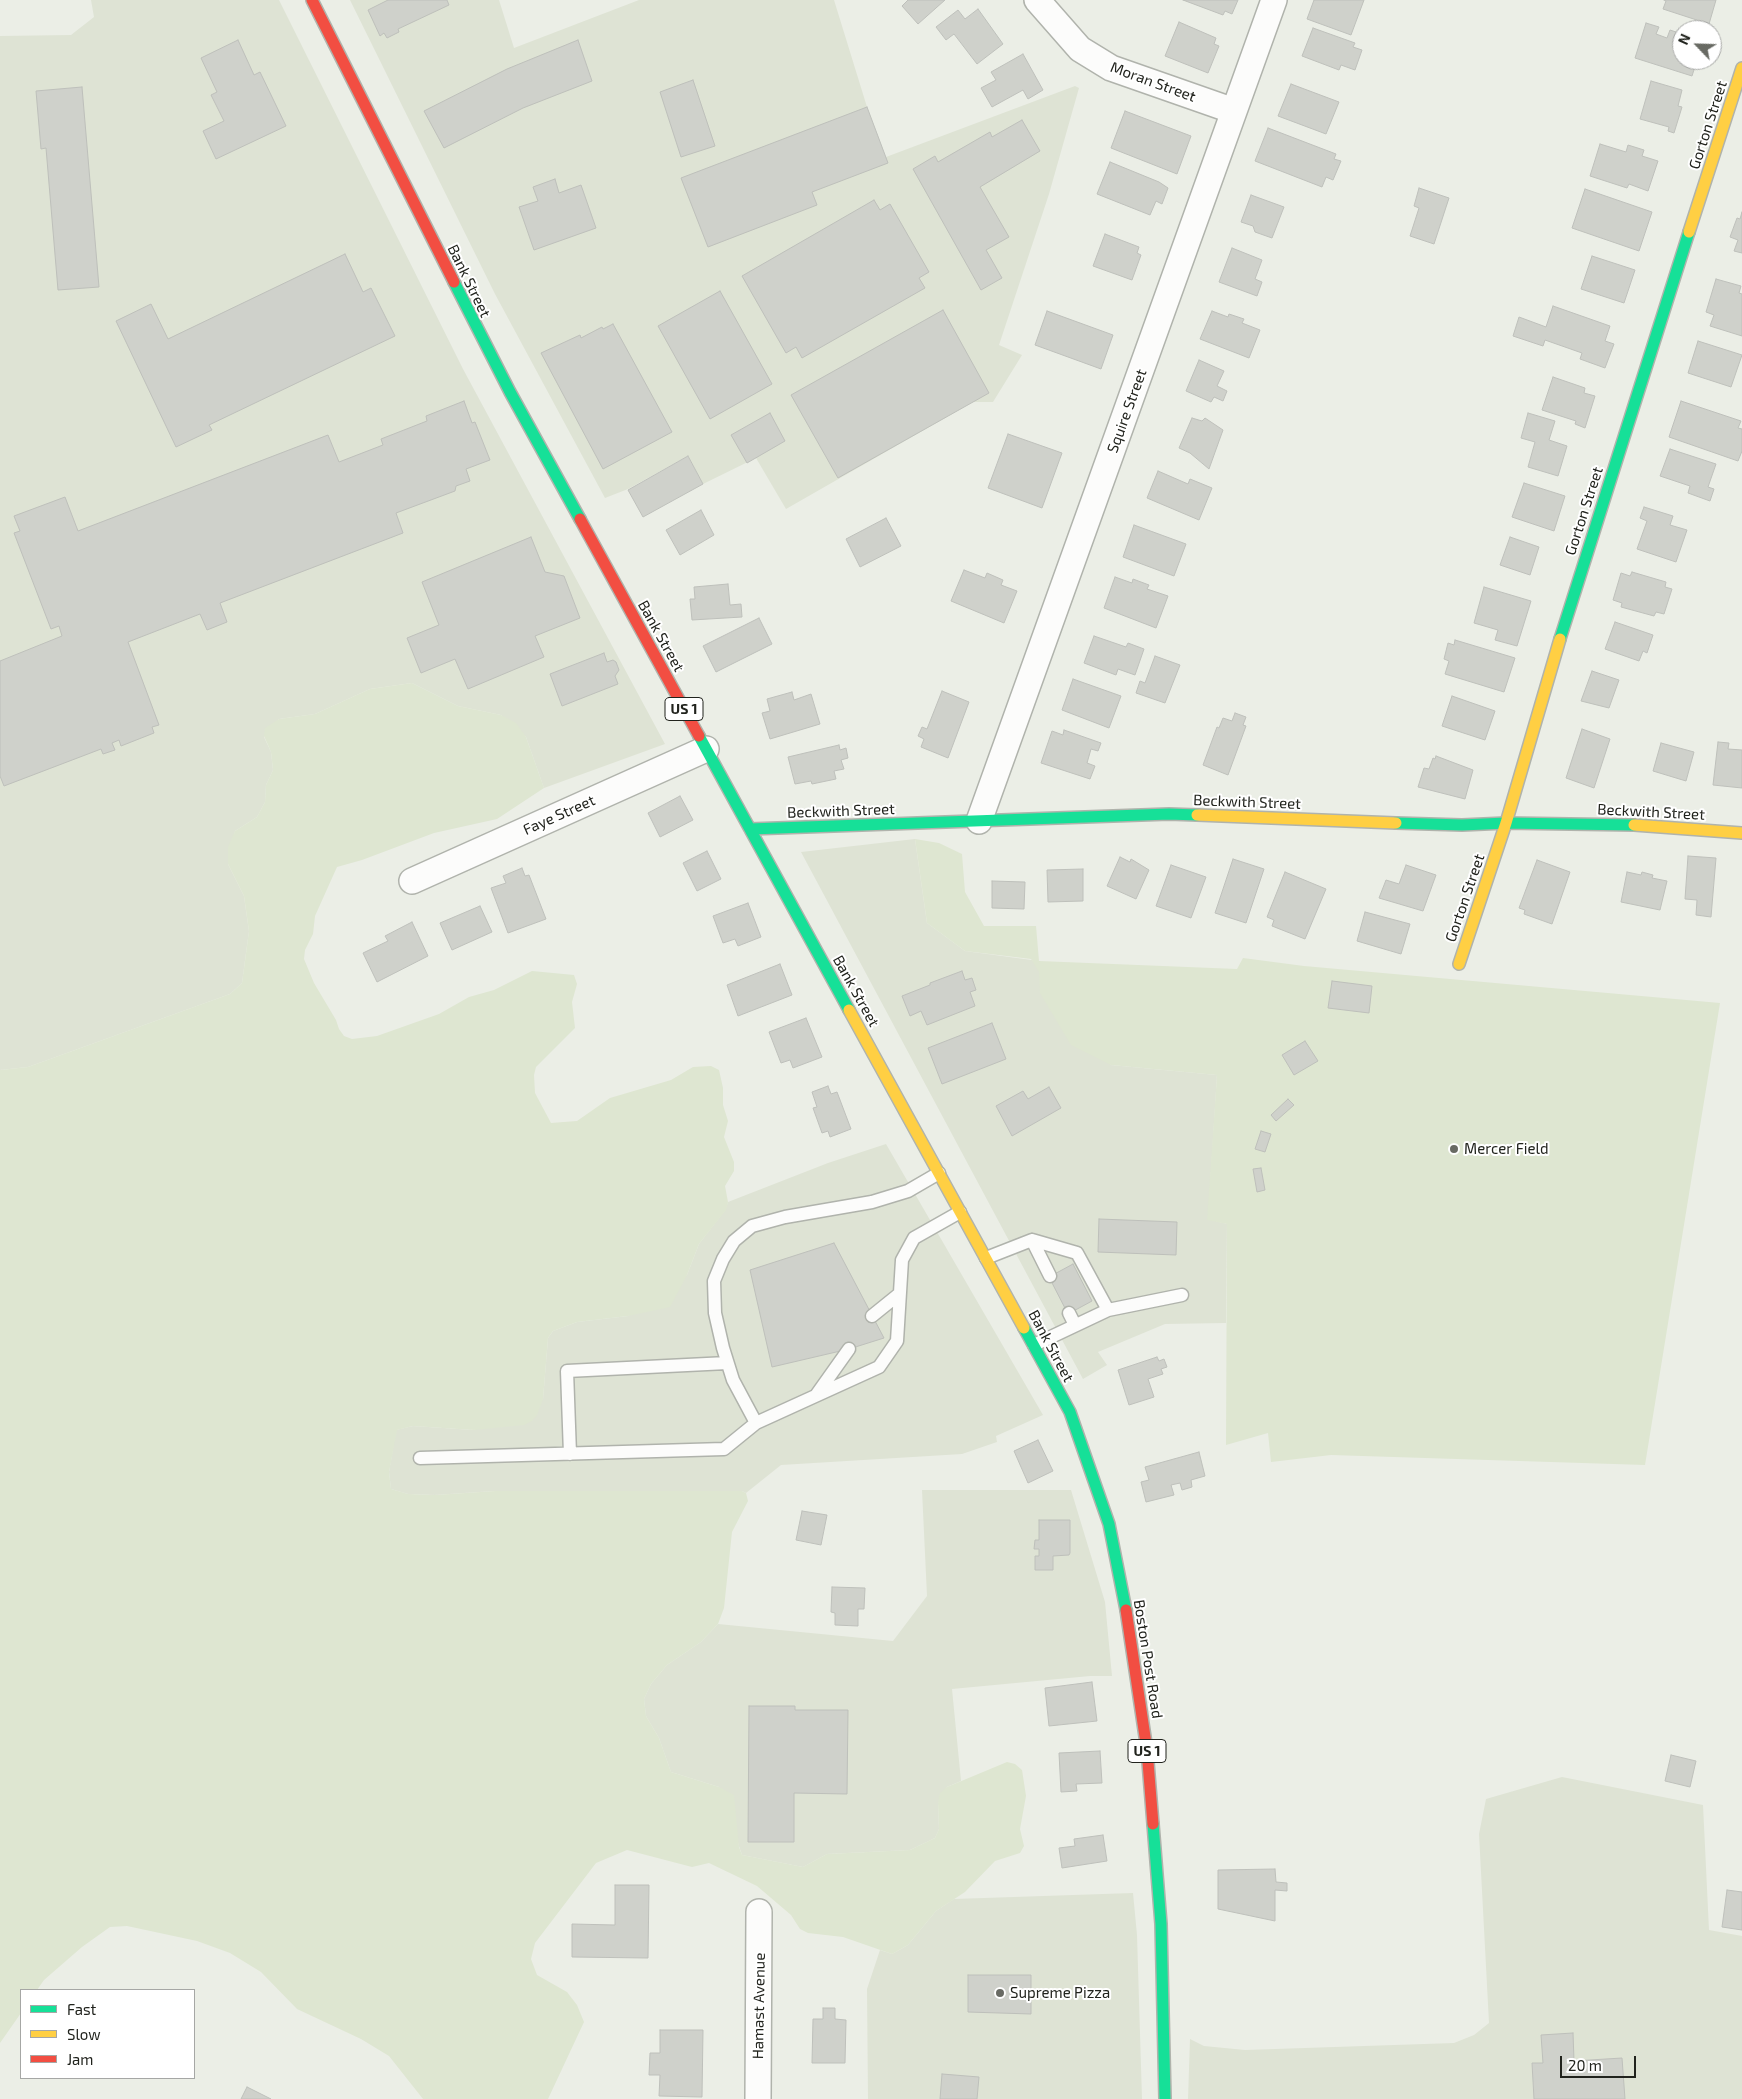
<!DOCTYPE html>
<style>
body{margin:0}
#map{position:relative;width:1742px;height:2099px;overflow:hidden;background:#ebeee6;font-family:"Exo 2",sans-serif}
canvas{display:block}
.legend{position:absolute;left:20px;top:1989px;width:175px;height:90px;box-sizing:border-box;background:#fff;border:1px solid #a6a7a5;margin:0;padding:6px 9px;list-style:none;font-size:15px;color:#21231d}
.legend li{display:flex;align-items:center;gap:10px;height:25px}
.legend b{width:25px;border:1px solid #a6a7a5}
.north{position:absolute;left:1672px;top:20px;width:50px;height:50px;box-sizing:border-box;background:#fff;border:1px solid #a6a7a5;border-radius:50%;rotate:294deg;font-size:14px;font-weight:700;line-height:20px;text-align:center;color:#21231d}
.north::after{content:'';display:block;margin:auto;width:18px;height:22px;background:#686a63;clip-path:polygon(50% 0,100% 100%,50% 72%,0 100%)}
.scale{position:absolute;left:1560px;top:2056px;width:76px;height:22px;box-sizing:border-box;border:2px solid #21231d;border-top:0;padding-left:6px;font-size:15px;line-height:18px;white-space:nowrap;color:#21231d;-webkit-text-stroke:4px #fff;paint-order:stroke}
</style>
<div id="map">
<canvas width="1742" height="2099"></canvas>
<ul class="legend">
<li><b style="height:6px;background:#16e098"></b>Fast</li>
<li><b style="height:6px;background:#ffcf43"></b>Slow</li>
<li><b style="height:6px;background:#f24e42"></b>Jam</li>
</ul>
<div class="north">N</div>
<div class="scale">20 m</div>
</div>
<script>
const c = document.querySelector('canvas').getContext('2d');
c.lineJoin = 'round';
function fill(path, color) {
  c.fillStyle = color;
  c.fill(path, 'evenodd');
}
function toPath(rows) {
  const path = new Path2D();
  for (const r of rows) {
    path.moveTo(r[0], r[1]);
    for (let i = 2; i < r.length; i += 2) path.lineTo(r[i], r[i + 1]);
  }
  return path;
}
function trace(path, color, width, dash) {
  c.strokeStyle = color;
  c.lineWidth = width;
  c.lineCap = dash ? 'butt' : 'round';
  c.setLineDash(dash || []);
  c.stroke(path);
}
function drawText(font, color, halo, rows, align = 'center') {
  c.font = font + ' "Exo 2",sans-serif';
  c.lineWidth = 4;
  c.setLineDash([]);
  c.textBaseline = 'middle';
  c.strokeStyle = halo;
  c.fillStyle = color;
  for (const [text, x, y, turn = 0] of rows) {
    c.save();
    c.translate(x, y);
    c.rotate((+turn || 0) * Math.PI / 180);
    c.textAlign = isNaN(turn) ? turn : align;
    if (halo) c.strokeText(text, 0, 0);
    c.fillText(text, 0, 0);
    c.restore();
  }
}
fill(toPath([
 [91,0,279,0,463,369,665,744,544,788,526,737,501,715,458,706,412,683,370,689,315,714,279,719,264,737,271,752,273,770,266,785,265,802,257,817,235,831,228,864,244,896,249,931,242,983,230,994,28,1067,0,1070,0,36,71,35,94,17],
 [350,0,499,0,514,48,639,0,834,0,867,107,886,157,1075,86,1079,88,1049,194,999,345,1022,355,993,402,973,402,786,509,756,458,703,484,688,456,628,489,605,498,495,294],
 [915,839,927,923,965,951,1039,961,1111,1065,1217,1075,1208,1219,1227,1224,1226,1323,1165,1324,1098,1352,1107,1365,1083,1379,801,852],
 [886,1144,1043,1415,996,1436,997,1442,962,1454,781,1465,746,1493,742,1491,495,1491,435,1495,408,1494,391,1489,389,1472,396,1430,413,1426,474,1430,543,1399,548,1338,553,1331,577,1322,628,1316,687,1275,699,1244,725,1210,728,1202,828,1163],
 [922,1490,1071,1490,1105,1602,1112,1676,1090,1676,952,1689,961,1781,947,1787,938,1803,939,1829,935,1838,910,1850,827,1854,803,1867,742,1855,719,1787,671,1772,659,1738,646,1716,644,1699,651,1684,667,1665,701,1642,718,1624,893,1641,927,1596],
 [1562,1777,1703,1805,1709,1930,1742,1936,1742,2099,1188,2099,1190,2039,1204,2046,1245,2050,1454,2043,1474,2035,1489,2023,1479,1834,1486,1799],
 [1133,1893,1137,1935,1142,2099,868,2099,867,1989,880,1950,892,1954,908,1945,936,1911,954,1899]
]), '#dee3d4');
fill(toPath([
 [412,683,458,706,501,715,516,723,526,737,544,788,497,819,434,833,362,860,337,867,315,916,313,934,305,950,304,959,314,983,336,1020,339,1029,344,1036,352,1039,377,1036,439,1014,469,997,494,990,532,971,574,975,577,984,572,1002,575,1028,536,1067,534,1075,535,1093,551,1123,577,1121,610,1098,671,1080,693,1067,711,1066,719,1070,723,1088,723,1105,728,1121,724,1137,734,1162,734,1171,725,1186,728,1202,726,1210,699,1244,687,1275,670,1307,628,1316,577,1322,553,1331,548,1338,543,1399,537,1415,532,1421,524,1425,474,1430,413,1426,397,1430,389,1472,391,1489,408,1494,435,1495,495,1491,742,1491,746,1493,748,1501,732,1532,724,1608,718,1624,701,1642,667,1665,651,1684,644,1699,646,1716,659,1738,671,1772,719,1787,734,1795,739,1847,742,1855,803,1867,827,1854,910,1850,935,1838,939,1829,938,1803,940,1793,947,1787,1007,1762,1015,1764,1022,1770,1026,1796,1020,1829,1024,1846,1020,1853,995,1861,965,1892,936,1911,908,1945,892,1954,843,1937,808,1933,800,1929,791,1915,757,1886,709,1863,692,1867,627,1850,596,1863,535,1943,531,1959,537,1975,567,1992,577,2005,584,2022,548,2099,423,2099,389,2056,361,2039,297,2009,261,1972,230,1953,197,1941,127,1926,110,1927,82,1947,44,1980,37,1990,21,1990,21,2013,0,2043,0,1070,28,1067,230,994,242,983,249,931,244,896,228,864,228,847,235,831,257,817,265,802,266,785,273,770,271,752,264,736,265,728,279,719,315,714,370,689],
 [915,839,939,843,962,854,965,892,984,926,1036,926,1039,961,1237,969,1243,958,1304,966,1720,1003,1645,1465,1331,1455,1271,1462,1268,1433,1226,1445,1227,1224,1207,1220,1217,1075,1111,1065,1071,1045,1040,993,1039,972,1031,959,965,951,927,923]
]), '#dee6d1');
const building = toPath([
 [388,0,447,0,449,5,398,29,399,32,387,38,384,33,380,36,368,10,388,0],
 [908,0,945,0,918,24,902,6,908,0],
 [1183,0,1238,0,1232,14,1225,11,1223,15,1183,0],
 [1314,0,1364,0,1351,35,1307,19,1314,0],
 [1664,0,1716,0,1709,24,1663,9,1666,1,1664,0],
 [978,9,1003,44,977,64,954,34,946,40,936,27,958,10,965,19,978,9],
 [1179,22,1216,38,1214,44,1219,46,1208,73,1165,56,1179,22],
 [1646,23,1659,27,1656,34,1667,38,1670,30,1682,34,1682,60,1697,60,1692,76,1635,58,1646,23],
 [1313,28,1355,43,1353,47,1362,50,1355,70,1341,65,1339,70,1302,56,1313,28],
 [238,40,254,75,260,72,286,126,216,159,203,131,224,121,211,95,217,92,201,58,238,40],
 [578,40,592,81,523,108,444,148,424,111,507,69,578,40],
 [1023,54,1043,90,1028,99,1023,90,992,107,981,88,996,80,991,72,1023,54],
 [693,80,715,146,681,157,660,92,693,80],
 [1651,81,1682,90,1678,106,1682,107,1674,133,1668,131,1669,127,1640,119,1651,81],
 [1291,84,1339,102,1326,134,1278,116,1291,84],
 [82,87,99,287,58,290,46,148,41,149,36,91,82,87],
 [867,107,888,163,812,192,817,205,708,247,681,178,867,107],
 [1125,111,1191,136,1177,174,1111,148,1125,111],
 [1022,120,1040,151,980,187,1009,237,986,250,1002,278,981,290,913,169,935,156,938,162,990,132,992,137,1022,120],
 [1268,128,1336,154,1334,159,1341,161,1333,180,1326,177,1322,187,1255,161,1268,128],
 [1600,144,1626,152,1628,145,1644,150,1642,156,1658,161,1648,191,1629,184,1627,188,1590,176,1600,144],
 [1110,162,1159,182,1168,188,1162,204,1156,201,1150,215,1097,194,1110,162],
 [555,179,559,193,581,185,596,228,534,250,519,207,538,201,533,187,555,179],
 [1419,188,1449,198,1434,244,1410,236,1419,208,1414,206,1419,188],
 [1585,189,1652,212,1639,251,1572,228,1585,189],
 [1251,195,1284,207,1272,238,1255,232,1253,226,1241,222,1251,195],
 [874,200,880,210,890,204,929,272,919,278,925,288,802,358,796,347,786,353,742,276,874,200],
 [1742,212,1742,253,1734,251,1738,240,1730,237,1737,218,1740,219,1742,212],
 [1105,234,1139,247,1137,253,1141,255,1132,280,1093,266,1105,234],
 [1232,248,1262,260,1255,279,1262,282,1257,296,1219,282,1232,248],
 [345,254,363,292,371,288,395,336,209,425,212,430,176,447,116,321,151,304,168,339,345,254],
 [1592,256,1635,270,1624,303,1581,289,1592,256],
 [1716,279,1741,286,1739,293,1742,294,1742,336,1710,326,1714,315,1706,312,1716,279],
 [720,291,772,384,710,419,658,326,720,291],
 [1553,306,1610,326,1605,341,1614,344,1605,368,1580,359,1582,353,1545,340,1543,346,1513,336,1519,317,1546,327,1553,306],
 [943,310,989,393,838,478,791,395,943,310],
 [1047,311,1113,335,1101,369,1035,345,1047,311],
 [1212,311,1228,317,1229,314,1244,319,1242,323,1260,330,1249,358,1200,339,1212,311],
 [613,324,672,432,603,469,541,353,580,335,581,338,602,327,603,329,613,324],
 [1698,341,1742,355,1731,387,1688,373,1698,341],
 [1199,360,1224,371,1217,386,1227,391,1223,401,1214,397,1211,402,1186,391,1199,360],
 [1553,377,1585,388,1584,393,1595,396,1585,428,1575,424,1576,421,1542,410,1553,377],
 [464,401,472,423,475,422,490,460,466,469,470,481,456,486,455,491,396,513,403,533,220,603,227,622,207,630,200,614,128,642,159,725,152,727,154,733,121,746,119,740,112,743,115,750,103,754,101,749,4,786,0,776,0,661,62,636,59,626,51,629,14,533,20,531,14,516,65,497,78,531,328,435,339,462,383,445,381,439,427,421,426,416,464,401],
 [1681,401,1741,421,1738,428,1742,429,1742,451,1738,461,1669,437,1681,401],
 [770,413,785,441,747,463,731,435,770,413],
 [1528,413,1555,421,1549,440,1567,446,1558,476,1528,467,1535,442,1521,438,1528,413],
 [1192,418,1202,421,1205,418,1223,430,1209,469,1190,453,1179,448,1192,418],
 [1008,434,1062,453,1042,508,988,488,1008,434],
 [1670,449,1716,464,1708,487,1714,489,1710,501,1688,493,1690,486,1660,476,1670,449],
 [688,456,703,484,643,517,628,490,688,456],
 [1158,471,1188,484,1190,479,1212,488,1199,520,1147,498,1158,471],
 [1524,483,1565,496,1554,531,1512,517,1524,483],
 [1644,507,1673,516,1670,525,1687,530,1676,562,1637,549,1647,521,1640,518,1644,507],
 [701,510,714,535,680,555,666,530,701,510],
 [886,518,901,546,860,567,846,539,886,518],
 [1134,525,1186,544,1174,576,1123,557,1134,525],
 [531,537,545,572,564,576,580,618,535,636,544,657,468,689,455,659,421,673,407,638,439,625,422,582,531,537],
 [1510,537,1539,547,1530,575,1500,565,1510,537],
 [964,570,985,578,987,573,1003,580,1001,585,1017,591,1004,623,951,601,964,570],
 [1632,572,1666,582,1665,587,1672,589,1664,614,1656,612,1654,616,1621,607,1622,603,1613,600,1621,573,1630,576,1632,572],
 [1115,577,1132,583,1133,579,1149,585,1147,589,1168,596,1156,628,1104,608,1115,577],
 [728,584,730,605,741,604,742,617,692,620,690,599,695,599,694,587,728,584],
 [1484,587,1531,601,1517,646,1495,640,1498,630,1474,623,1484,587],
 [759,618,772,644,716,672,703,646,759,618],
 [1615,622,1653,635,1647,653,1643,651,1639,661,1605,649,1615,622],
 [1094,636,1126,647,1128,643,1144,649,1135,675,1118,669,1116,675,1084,663,1094,636],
 [1455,640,1515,658,1504,692,1445,674,1449,661,1444,659,1448,643,1454,645,1455,640],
 [604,653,607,662,613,660,616,662,619,670,615,676,618,684,562,706,550,674,604,653],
 [1155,656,1180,665,1165,703,1136,693,1140,681,1145,683,1155,656],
 [1592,671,1619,680,1609,708,1581,701,1592,671],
 [1073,679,1121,696,1109,728,1062,710,1073,679],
 [942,691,969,702,948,758,921,747,924,739,918,736,922,727,927,729,942,691],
 [792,692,794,700,811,694,820,724,770,739,762,713,770,711,767,699,792,692],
 [1452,696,1495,711,1485,740,1442,726,1452,696],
 [1235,713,1246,717,1243,725,1246,726,1228,775,1203,765,1217,727,1219,728,1223,718,1232,721,1235,713],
 [1582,729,1610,739,1594,788,1566,778,1582,729],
 [1064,730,1101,743,1098,751,1091,749,1087,763,1095,766,1090,779,1041,763,1052,731,1063,735,1064,730],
 [1718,742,1729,743,1728,749,1742,750,1742,788,1713,785,1718,742],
 [1661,743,1694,752,1686,781,1653,771,1661,743],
 [839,745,840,750,846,748,848,758,841,760,844,769,834,771,836,779,812,784,811,781,795,784,788,757,839,745],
 [1436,756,1473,770,1465,799,1418,787,1424,768,1429,769,1433,758,1435,759,1436,756],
 [680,796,693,820,660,837,648,813,680,796],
 [707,851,721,879,697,891,683,863,707,851],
 [1688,856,1716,858,1711,917,1696,915,1697,900,1685,899,1688,856],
 [1120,857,1130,862,1131,859,1149,870,1136,899,1107,886,1120,857],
 [1233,859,1264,869,1246,923,1215,913,1233,859],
 [1537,860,1570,872,1552,924,1524,914,1525,910,1519,908,1537,860],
 [1171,865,1206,877,1191,918,1156,906,1171,865],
 [1406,865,1436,875,1423,911,1379,898,1386,880,1399,884,1406,865],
 [522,868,525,876,529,875,546,919,508,933,491,888,506,883,503,876,522,868],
 [1083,869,1083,901,1048,902,1047,870,1083,869],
 [1285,872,1326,889,1305,939,1272,926,1274,920,1267,917,1285,872],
 [1627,872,1641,875,1642,872,1653,875,1652,878,1667,881,1660,910,1621,902,1627,872],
 [992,881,1025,882,1024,909,992,908,992,881],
 [748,903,761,937,738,946,735,939,723,943,713,916,748,903],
 [480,906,492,932,452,950,440,923,480,906],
 [1365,912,1410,924,1401,954,1357,941,1365,912],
 [412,922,428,956,377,982,363,953,388,941,385,936,412,922],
 [780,964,792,995,738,1016,727,985,780,964],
 [962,971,965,980,972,978,976,990,970,992,975,1006,927,1025,921,1011,910,1016,902,996,930,985,930,983,962,971],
 [1332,981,1372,986,1369,1013,1328,1008,1332,981],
 [806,1018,822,1057,793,1068,790,1060,781,1063,769,1032,806,1018],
 [992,1023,1006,1059,942,1084,928,1048,992,1023],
 [1305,1041,1318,1061,1294,1075,1282,1055,1305,1041],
 [828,1086,831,1094,837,1092,851,1129,830,1137,828,1131,822,1133,813,1108,817,1107,812,1092,828,1086],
 [1049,1087,1061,1108,1012,1136,996,1106,1023,1091,1028,1099,1049,1087],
 [1288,1099,1294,1105,1276,1121,1271,1115,1288,1099],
 [1261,1131,1271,1134,1265,1152,1255,1149,1261,1131],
 [1261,1168,1265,1190,1257,1192,1253,1169,1261,1168],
 [1099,1219,1177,1222,1176,1255,1098,1252,1099,1219],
 [834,1243,884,1338,849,1349,772,1367,750,1270,834,1243],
 [1073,1264,1092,1301,1068,1314,1049,1277,1073,1264],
 [1157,1357,1159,1361,1164,1359,1167,1367,1161,1369,1163,1374,1148,1379,1154,1397,1129,1405,1118,1370,1157,1357],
 [1038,1440,1053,1471,1028,1483,1014,1451,1038,1440],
 [1199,1452,1205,1476,1191,1480,1192,1487,1182,1490,1180,1483,1171,1485,1174,1495,1146,1502,1141,1482,1149,1480,1145,1467,1199,1452],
 [802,1511,827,1515,821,1545,796,1540,802,1511],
 [1039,1520,1070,1520,1070,1553,1069,1555,1053,1556,1053,1570,1035,1570,1035,1556,1039,1556,1039,1549,1034,1549,1035,1540,1039,1540,1039,1520],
 [832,1587,865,1588,864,1609,858,1609,858,1626,835,1625,835,1613,831,1612,832,1587],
 [1092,1682,1097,1721,1049,1726,1045,1688,1092,1682],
 [749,1706,795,1706,795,1710,848,1710,847,1794,794,1793,794,1842,748,1842,749,1706],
 [1100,1751,1102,1783,1076,1784,1077,1791,1061,1792,1059,1753,1100,1751],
 [1671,1755,1696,1761,1690,1787,1665,1781,1671,1755],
 [1103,1835,1107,1861,1062,1868,1059,1848,1075,1846,1074,1839,1103,1835],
 [1275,1869,1276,1882,1287,1883,1287,1891,1275,1890,1275,1921,1218,1909,1218,1870,1275,1869],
 [615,1885,649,1885,648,1958,572,1957,572,1924,615,1925,615,1885],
 [1727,1890,1742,1892,1742,1930,1722,1927,1727,1890],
 [968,1975,1031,1975,1031,2014,968,2012,968,1975],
 [823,2008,835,2008,835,2019,846,2020,845,2063,812,2063,813,2019,823,2019,823,2008],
 [660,2030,703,2030,702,2097,659,2096,660,2075,649,2075,650,2053,660,2053,660,2030],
 [1573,2033,1574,2061,1622,2058,1625,2099,1534,2099,1532,2063,1543,2063,1541,2035,1573,2033],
 [942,2074,979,2077,977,2099,940,2099,942,2074],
 [247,2087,271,2099,241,2099,247,2087]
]);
fill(building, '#cfd1cb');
trace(building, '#bec0bb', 1);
const lane = toPath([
 [939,1173,908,1191,872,1202,785,1217,752,1226,734,1241,723,1259,714,1281,715,1313,723,1348,733,1380,756,1423,879,1367,897,1341,902,1260,914,1238,960,1212],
 [1032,1240,1050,1276],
 [986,1258,1032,1240,1077,1253,1108,1310,1034,1345],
 [1108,1310,1182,1295],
 [1069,1313,1075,1325],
 [872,1316,898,1295],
 [817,1394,849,1349],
 [570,1454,567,1371,727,1363],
 [420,1458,724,1449,756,1423]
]);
const street = toPath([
 [1037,0,1080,49,1111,68,1234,111],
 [979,821,1274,0],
 [412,881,706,749],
 [758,2099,759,1912]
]);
const fast = toPath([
 [454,282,510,392,580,519],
 [1560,639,1689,232],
 [699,736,849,1010],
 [1396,823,1462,825,1506,823,1634,825],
 [750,829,1169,814,1197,815],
 [1024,1328,1070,1412,1109,1524,1126,1610],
 [1153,1824,1161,1924,1165,2099]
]);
const slow = toPath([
 [1689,232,1742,68],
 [1197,815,1396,823],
 [1634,825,1742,833],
 [1459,964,1506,823,1560,639],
 [849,1010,1024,1328]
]);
const jam = toPath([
 [312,0,454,282],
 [580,519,699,736],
 [1126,1610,1147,1750,1153,1824]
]);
trace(lane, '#b0b3ac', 15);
trace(street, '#b0b3ac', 28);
trace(fast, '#b0b3ac', 14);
trace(slow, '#b0b3ac', 14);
trace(jam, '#b0b3ac', 14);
trace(lane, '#fcfcfb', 12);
trace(street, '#fcfcfb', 25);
trace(fast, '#16e098', 11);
trace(slow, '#ffcf43', 11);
trace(jam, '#f24e42', 11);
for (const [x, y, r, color] of [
 [1454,1149,5,"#686a63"],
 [1000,1993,5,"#686a63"]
]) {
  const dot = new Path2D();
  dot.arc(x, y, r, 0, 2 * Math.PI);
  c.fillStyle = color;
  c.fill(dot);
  trace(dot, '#fff', 2);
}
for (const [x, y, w] of [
 [684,709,38],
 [1147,1751,38]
]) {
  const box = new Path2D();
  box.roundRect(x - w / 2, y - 11.5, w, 23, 4);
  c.fillStyle = '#fff';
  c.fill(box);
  trace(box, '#21231d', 1);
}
drawText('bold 14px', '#21231d', null, [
 ["US 1",684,709],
 ["US 1",1147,1751]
]);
drawText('15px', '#21231d', '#fff', [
 ["Moran Street",1153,82,20],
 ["Gorton Street",1708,125,-72],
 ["Bank Street",469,281,64],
 ["Squire Street",1127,411,-70],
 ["Gorton Street",1584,511,-72],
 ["Bank Street",661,636,61],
 ["Beckwith Street",1247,802,2],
 ["Beckwith Street",841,811,-2],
 ["Beckwith Street",1651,812,3],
 ["Faye Street",559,815,-24],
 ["Gorton Street",1465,898,-71],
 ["Bank Street",856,991,61],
 ["Bank Street",1051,1346,62],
 ["Boston Post Road",1148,1659,81],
 ["Hamast Avenue",759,2006,-89]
]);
drawText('15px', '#21231d', '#fff', [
 ["Mercer Field",1464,1149],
 ["Supreme Pizza",1010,1993]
], 'left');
</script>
